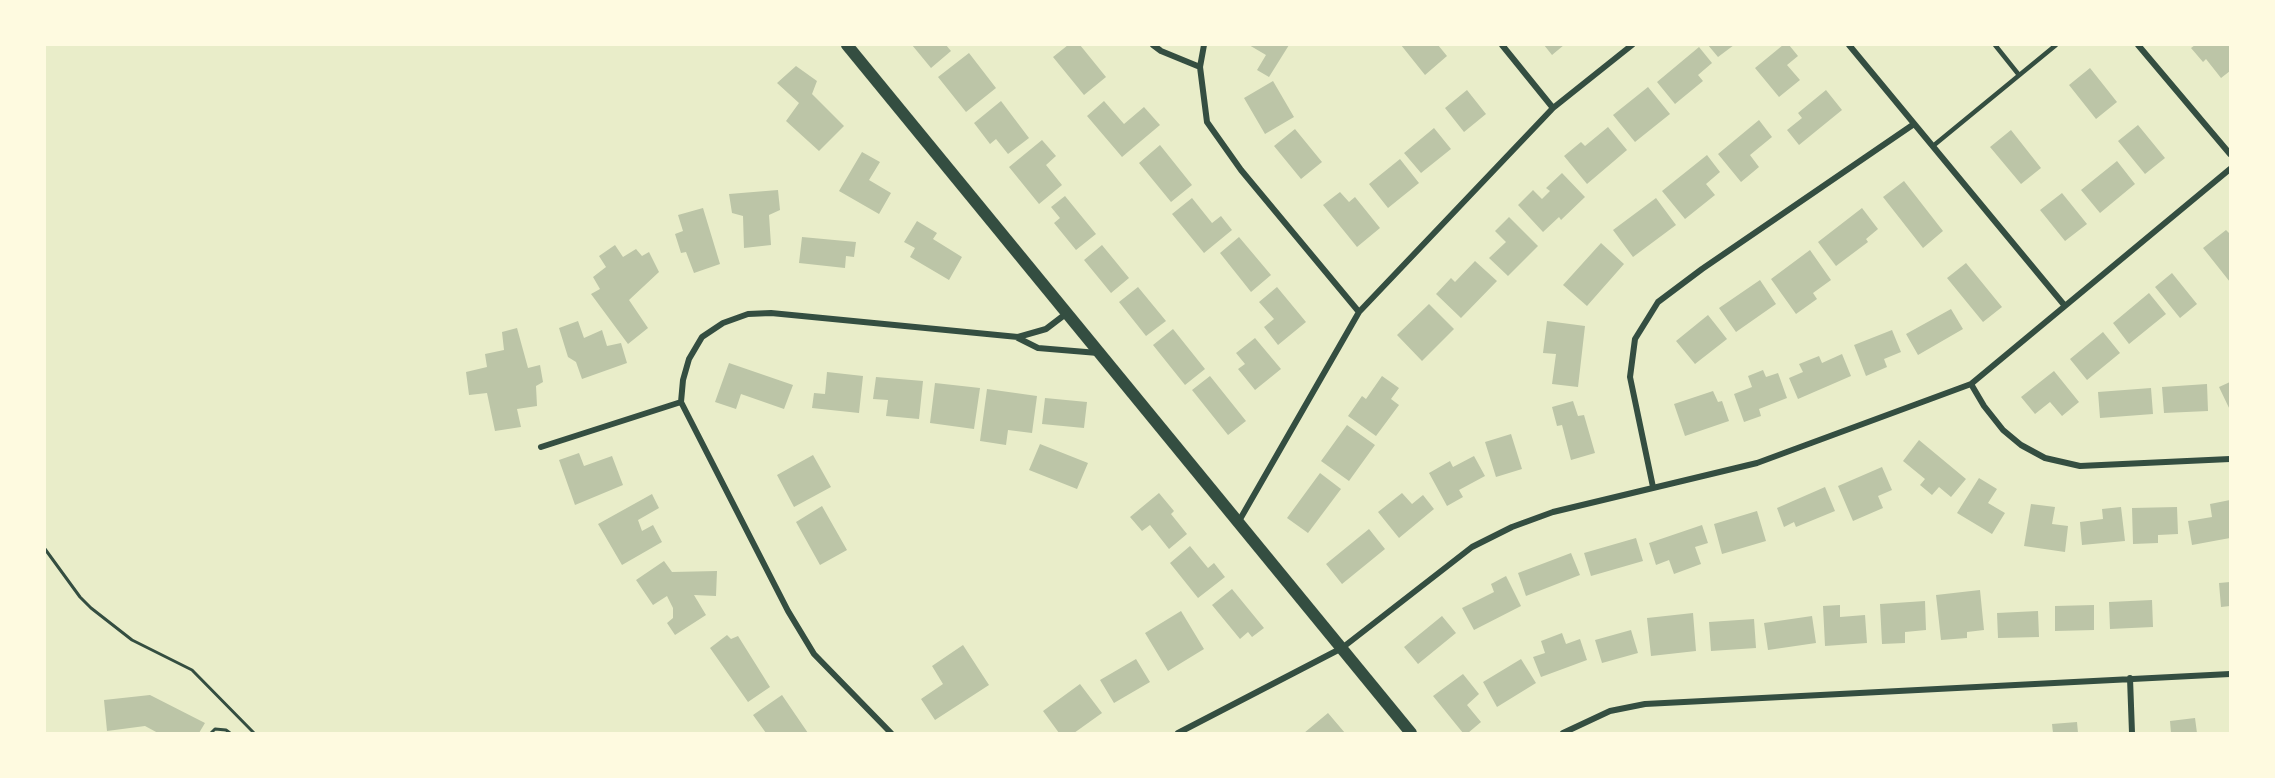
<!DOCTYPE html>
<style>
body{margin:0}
#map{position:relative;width:2275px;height:778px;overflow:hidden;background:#e9edc9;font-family:"Crimson Pro",serif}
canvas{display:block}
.frame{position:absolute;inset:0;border:46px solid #fefae0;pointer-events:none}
</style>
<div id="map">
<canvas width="2275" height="778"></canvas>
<div class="frame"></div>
</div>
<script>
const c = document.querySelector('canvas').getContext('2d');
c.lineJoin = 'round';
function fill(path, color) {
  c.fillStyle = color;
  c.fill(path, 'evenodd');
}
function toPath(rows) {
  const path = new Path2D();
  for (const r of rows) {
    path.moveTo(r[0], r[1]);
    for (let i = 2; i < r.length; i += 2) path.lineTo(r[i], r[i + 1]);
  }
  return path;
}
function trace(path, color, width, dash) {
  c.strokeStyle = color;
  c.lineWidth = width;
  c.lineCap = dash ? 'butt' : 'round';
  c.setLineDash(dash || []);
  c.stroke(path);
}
fill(toPath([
 [912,45,946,45,951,51,931,68],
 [1068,45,1080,45,1106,77,1084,95,1053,57],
 [1249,45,1289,45,1269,77,1257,70,1266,55],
 [1401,45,1438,45,1447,56,1425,75],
 [1544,45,1564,45,1552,55],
 [1708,45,1734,45,1718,57],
 [1783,45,1789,45,1798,56,1787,65,1800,80,1779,97,1755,68],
 [2195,45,2229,45,2230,71,2221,78,2206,59,2203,62,2191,48],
 [1699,47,1712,63,1698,75,1703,81,1675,104,1657,82],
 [969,53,996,88,966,112,938,77],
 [796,66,817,81,812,94,844,126,819,151,786,121,799,103,777,83],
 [2090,68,2117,102,2096,119,2069,85],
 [1273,81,1294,117,1265,134,1244,98],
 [1648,87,1670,114,1635,142,1613,115],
 [1467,90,1486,114,1464,132,1445,108],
 [1826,90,1842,110,1799,145,1787,130,1802,118,1798,113],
 [1001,101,1029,138,1008,154,996,139,990,144,974,123],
 [1104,101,1124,124,1144,107,1160,125,1122,157,1087,116],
 [1759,120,1772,137,1750,155,1759,167,1741,182,1718,154],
 [2138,125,2165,158,2145,174,2118,141],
 [1608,127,1627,150,1587,184,1564,156,1581,142,1585,146],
 [1434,128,1451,149,1421,173,1404,153],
 [1295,129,1322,162,1301,179,1274,146],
 [2011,130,2041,168,2021,184,1990,147],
 [1042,140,1056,156,1046,165,1062,185,1039,204,1009,167],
 [1160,145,1192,185,1171,202,1139,163],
 [862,152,880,162,869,180,891,193,879,214,839,191],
 [1707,155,1720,172,1706,184,1715,195,1685,219,1662,191],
 [1400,159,1419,183,1388,208,1369,184],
 [2117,161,2135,184,2100,213,2081,190],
 [1562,173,1585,197,1561,220,1559,217,1543,232,1518,205,1533,190,1542,199,1550,191,1546,188],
 [1904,181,1943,231,1923,248,1883,197],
 [778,190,780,210,769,215,771,245,744,248,743,216,732,213,729,194],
 [1340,192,1349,202,1355,197,1380,228,1357,247,1323,205],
 [2062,193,2087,224,2065,241,2040,210],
 [1065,196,1096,234,1076,250,1054,223,1060,218,1051,207],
 [1192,198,1212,223,1221,216,1232,230,1204,253,1172,214],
 [1656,198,1676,225,1633,257,1613,230],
 [703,208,720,264,694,273,686,252,681,253,675,234,683,231,678,215],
 [1862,208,1878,229,1866,239,1868,242,1836,266,1818,242],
 [1509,217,1538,246,1508,276,1489,258,1506,242,1495,231],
 [917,221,937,233,933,239,962,257,949,280,910,257,915,248,904,242],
 [2226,230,2230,234,2230,282,2203,248],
 [802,237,856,242,854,257,846,256,845,268,799,263],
 [1239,237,1271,275,1251,292,1220,253],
 [1601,243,1624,264,1587,306,1563,285],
 [615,245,623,257,636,249,642,256,649,252,659,272,629,300,648,328,628,344,591,294,600,289,593,277,606,267,599,256],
 [1102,245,1129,278,1111,293,1084,260],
 [1810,250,1831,280,1813,293,1817,299,1796,314,1771,279],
 [1475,261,1497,281,1461,318,1436,294,1451,278,1455,282],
 [1966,263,2002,307,1983,322,1947,278],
 [2172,273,2197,304,2180,318,2155,287],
 [1760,280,1776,304,1736,332,1719,308],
 [1138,287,1166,321,1146,336,1119,302],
 [1277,287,1306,322,1278,345,1264,327,1274,319,1259,302],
 [2149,293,2166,314,2129,344,2113,323],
 [1429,304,1454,329,1422,361,1397,335],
 [1951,309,1963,329,1918,355,1906,334],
 [1708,315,1727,339,1695,364,1676,341],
 [578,321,584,338,602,330,607,346,621,343,627,363,582,379,576,362,568,357,559,328],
 [1547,321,1585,326,1578,387,1552,384,1556,354,1543,353],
 [517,328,528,368,540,365,543,382,536,386,537,406,517,409,521,427,495,431,487,393,469,395,466,372,487,367,485,354,504,350,502,332],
 [1173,329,1205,369,1185,385,1153,345],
 [1892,330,1901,352,1884,359,1887,367,1866,376,1854,345],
 [2103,332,2120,353,2087,380,2070,359],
 [1255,338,1281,369,1255,390,1238,369,1245,364,1236,353],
 [1842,354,1851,376,1798,399,1789,378,1803,372,1799,364,1819,356,1822,363],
 [729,363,793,385,784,409,741,394,736,409,715,402],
 [1763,370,1766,377,1778,373,1787,398,1759,409,1761,416,1744,422,1734,394,1752,387,1748,376],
 [2054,371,2079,402,2062,416,2050,402,2035,414,2021,397],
 [827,372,863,376,859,413,812,408,814,393,825,394],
 [1210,376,1246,421,1228,435,1192,390],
 [1382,376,1399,388,1391,399,1399,405,1376,436,1348,416,1362,396,1366,399],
 [876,377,923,381,919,419,886,416,888,400,873,399],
 [2230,382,2230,410,2219,387],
 [935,383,980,388,974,429,930,423],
 [2207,384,2208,411,2164,413,2162,387],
 [2151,388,2153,414,2100,418,2098,392],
 [987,389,1037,396,1032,433,1008,430,1006,445,980,441],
 [1713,391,1718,402,1722,401,1729,421,1685,436,1674,404],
 [1045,398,1087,402,1084,428,1042,424],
 [1573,401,1578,416,1584,415,1595,453,1571,460,1562,425,1557,426,1552,407],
 [1347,425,1375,445,1349,481,1321,461],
 [1511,434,1522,469,1496,477,1485,442],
 [1919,440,1966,479,1951,497,1939,487,1932,495,1920,485,1925,479,1903,461],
 [1040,444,1088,463,1077,489,1029,470],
 [579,453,584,466,612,456,623,485,575,505,559,460],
 [813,455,831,487,794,507,777,475],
 [1474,456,1485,476,1459,490,1463,497,1447,506,1429,473,1450,461,1453,467],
 [1882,467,1892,490,1878,496,1883,508,1853,521,1838,486],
 [1320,473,1341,489,1308,533,1287,518],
 [1979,478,1997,489,1988,503,2005,513,1992,534,1957,513],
 [1825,487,1835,511,1796,527,1794,522,1784,527,1777,508],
 [1159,493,1174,511,1171,514,1187,534,1169,549,1150,525,1142,531,1130,517],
 [1402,493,1412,504,1423,495,1434,509,1399,538,1378,512],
 [652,494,659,508,638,520,642,531,653,525,662,542,622,565,598,524],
 [2230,500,2230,538,2192,545,2188,521,2212,517,2210,504],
 [2031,504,2055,507,2052,524,2068,526,2065,552,2024,546],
 [822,506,847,550,820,565,796,522],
 [2121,507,2125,541,2082,545,2080,522,2103,519,2102,509],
 [2177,507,2178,534,2158,535,2158,543,2133,544,2132,508],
 [1757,511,1766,541,1722,554,1714,524],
 [1702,525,1708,543,1695,547,1701,564,1674,574,1669,560,1656,565,1649,543],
 [1369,529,1385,549,1342,584,1326,564],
 [1636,538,1643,561,1591,576,1584,553],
 [1190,546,1208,568,1214,563,1225,577,1198,598,1170,563],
 [1571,553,1580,575,1526,596,1518,573],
 [664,561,672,572,717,571,716,596,694,595,706,615,675,635,667,623,673,618,673,608,667,596,653,605,636,580],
 [1506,576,1521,606,1474,630,1462,608,1494,592,1491,584],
 [2230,582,2230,606,2221,607,2219,583],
 [1232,589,1264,628,1252,637,1248,632,1240,639,1212,605],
 [1980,590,1984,630,1967,632,1967,638,1941,640,1936,595],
 [2152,600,2153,627,2110,629,2109,602],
 [1925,601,1926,630,1905,632,1905,643,1882,644,1880,604],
 [1840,605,1840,617,1865,615,1867,643,1825,646,1823,606],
 [2094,605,2094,630,2055,631,2055,606],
 [1181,611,1204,649,1168,671,1145,633],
 [2038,611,2039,637,1998,638,1997,613],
 [1693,613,1696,651,1651,656,1647,618],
 [1442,616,1456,633,1418,664,1404,647],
 [1812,616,1816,643,1768,650,1764,623],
 [1754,619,1756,648,1711,651,1709,622],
 [1631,630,1638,653,1602,663,1595,640],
 [1562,633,1566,644,1580,639,1587,660,1541,677,1533,657,1545,653,1541,641],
 [727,635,731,639,738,636,770,687,748,702,710,648],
 [963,645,989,685,935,720,921,699,943,684,932,666],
 [1136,659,1150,682,1114,703,1100,680],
 [1521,659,1536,683,1497,707,1483,682],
 [1463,674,1479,694,1467,705,1481,722,1468,733,1463,733,1433,696],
 [1080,684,1102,713,1074,733,1059,733,1043,711],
 [150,695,205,723,199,733,158,733,145,726,107,731,104,700],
 [782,695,808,733,766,733,753,715],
 [1328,713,1345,733,1304,733],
 [2195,718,2197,733,2171,733,2170,721],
 [2077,722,2078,733,2053,733,2052,724]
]), '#bcc5a7');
trace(toPath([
 [45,549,80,597,91,608,132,640,192,670,254,733],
 [211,733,215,729,226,730,230,733]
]), '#344e41', 3);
trace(toPath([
 [1995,45,2019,75],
 [1933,146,2056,45]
]), '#344e41', 4.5);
trace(toPath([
 [1153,45,1161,51,1200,67],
 [1204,45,1200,67,1207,122,1241,170,1359,312],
 [1502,45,1553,108],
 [1849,45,2065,306],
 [2138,45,2230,154],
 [1018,338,1038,348,1098,353],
 [1971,384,1984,406,2003,430,2021,445,2045,458,2080,466,2230,459],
 [541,447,681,402],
 [1653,487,1630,377,1635,339,1658,302,1702,269,1914,124],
 [1239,521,1359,312,1553,108,1632,45],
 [2130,678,2132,733],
 [891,733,814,654,788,611,681,402,683,380,689,359,702,337,723,323,748,314,771,313,1018,337,1046,329,1067,313],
 [1178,733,1342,648,1472,547,1512,527,1553,512,1757,463,1971,384,2230,169],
 [1563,733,1610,711,1645,704,2230,674]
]), '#344e41', 6);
trace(toPath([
 [847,45,1411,733]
]), '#344e41', 12);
</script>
